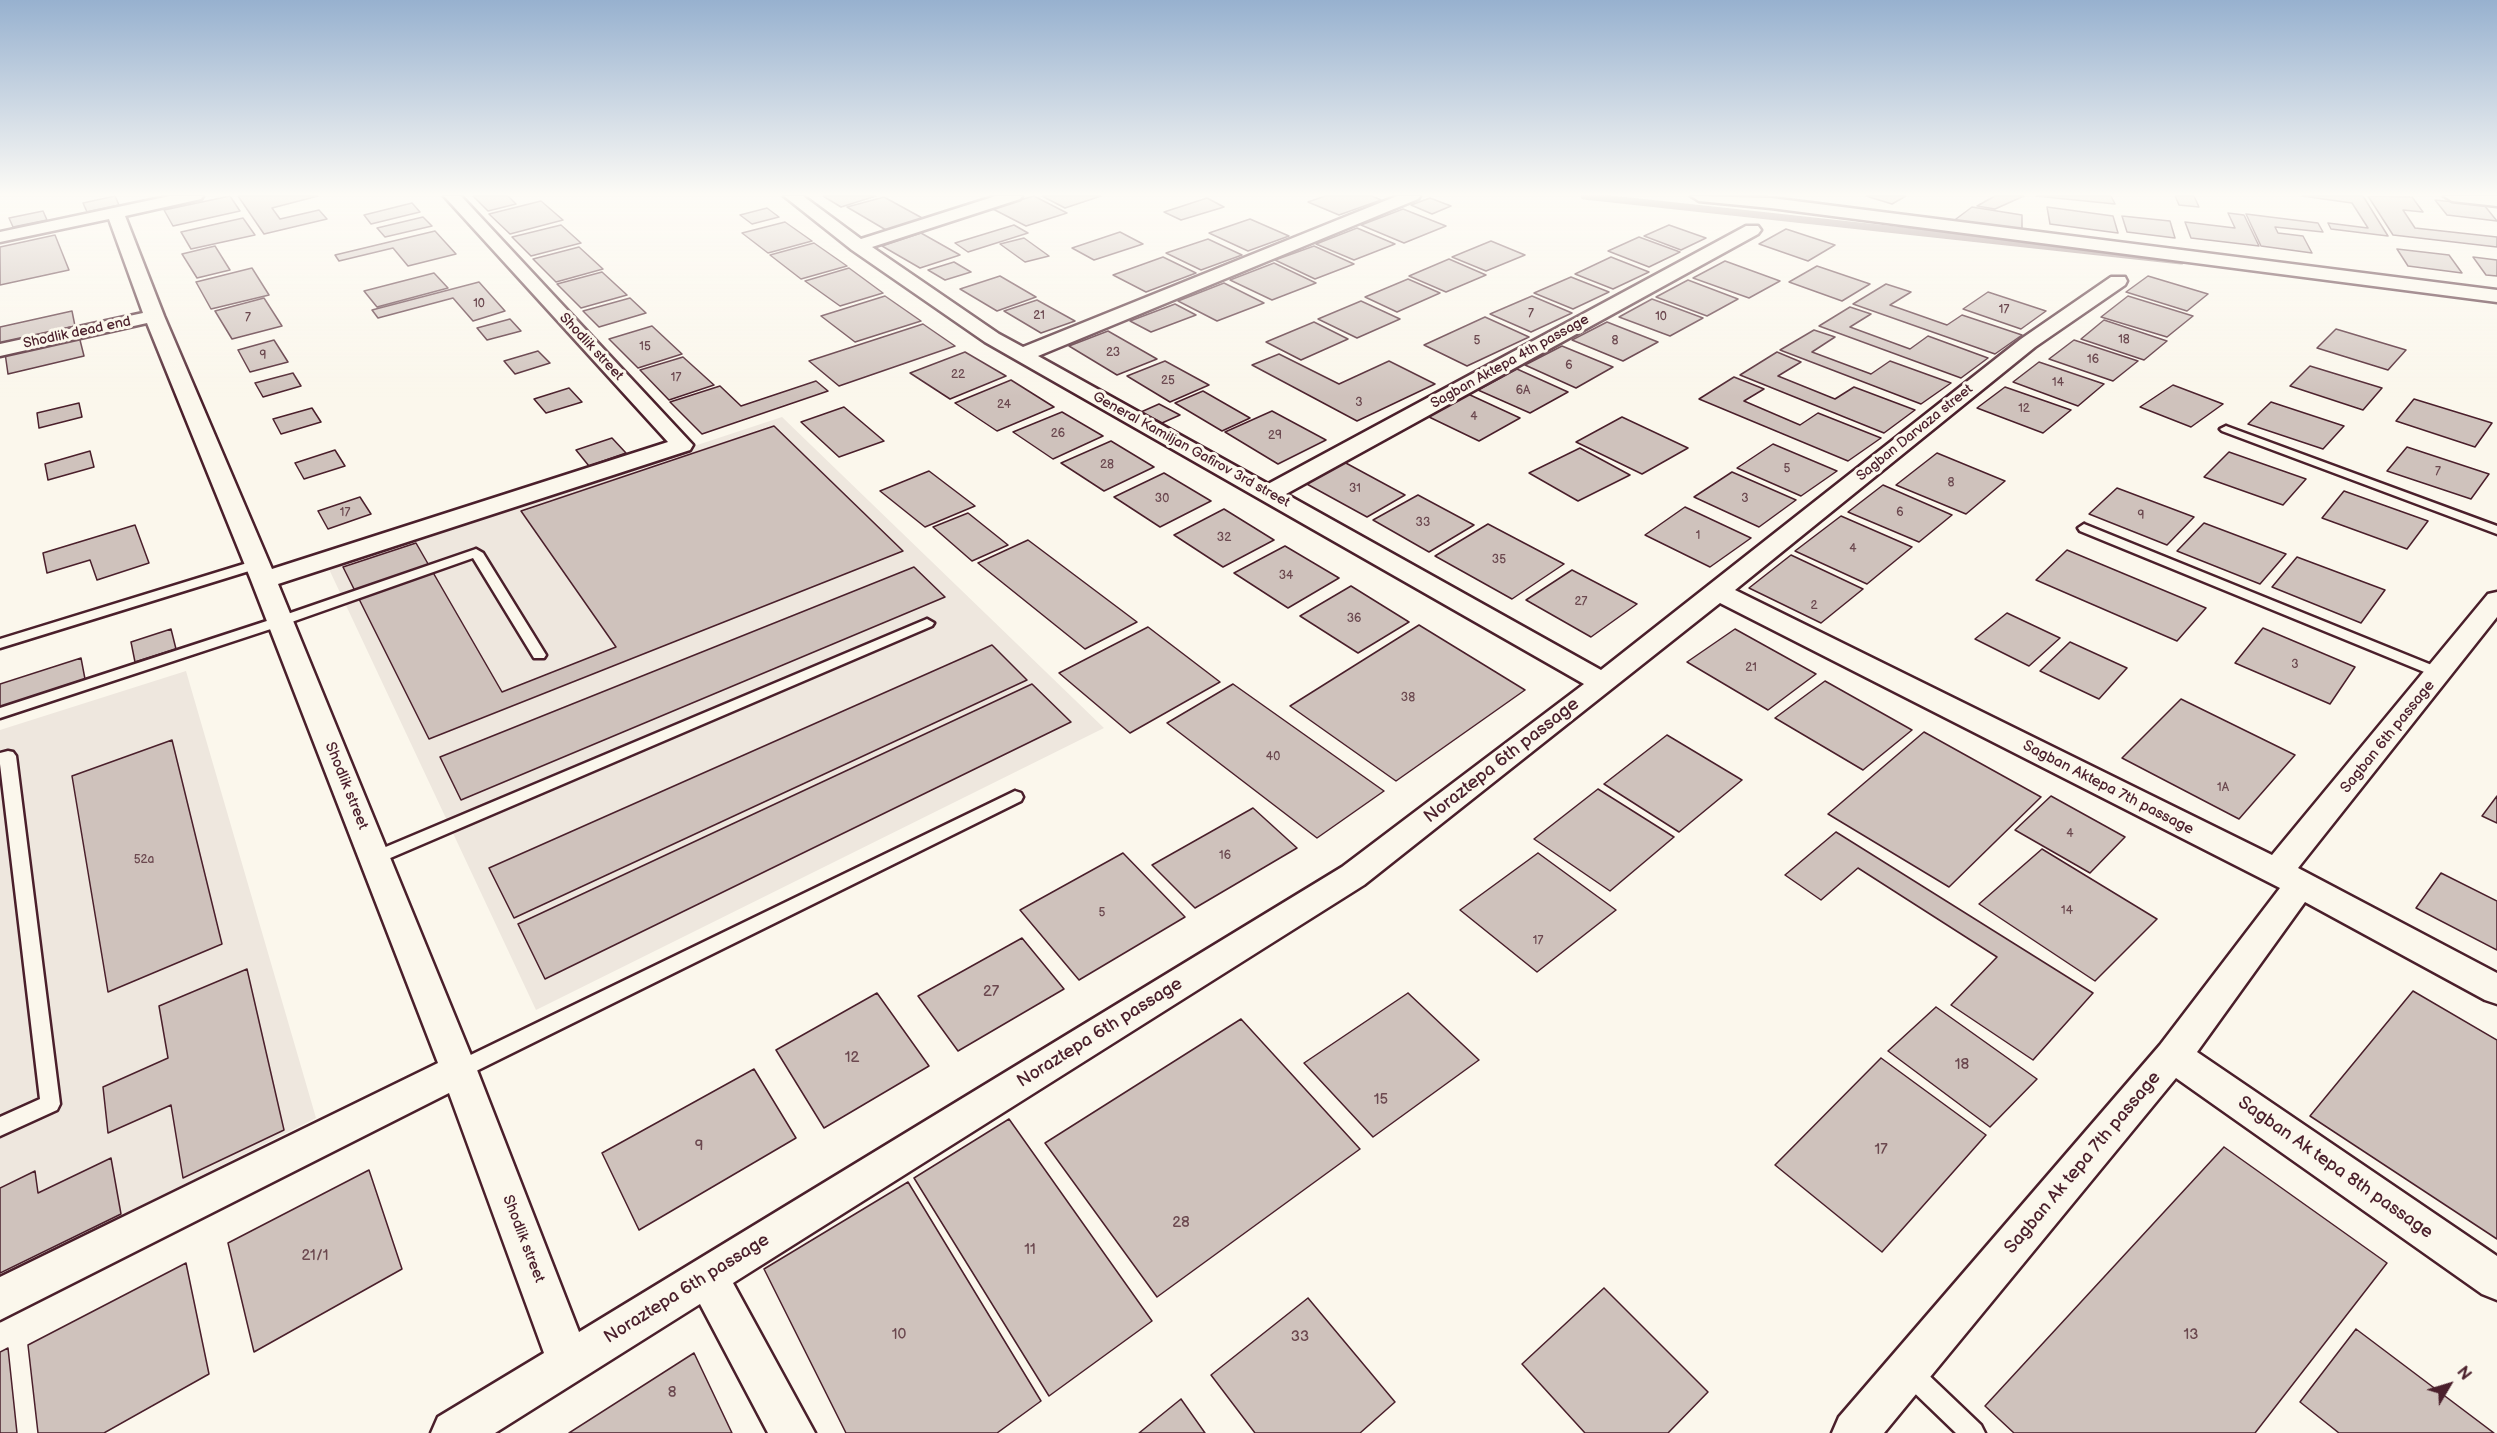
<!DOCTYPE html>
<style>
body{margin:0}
#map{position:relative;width:2497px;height:1433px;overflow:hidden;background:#fbf7ec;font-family:"Balsamiq Sans",sans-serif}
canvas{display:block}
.north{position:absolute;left:2419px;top:1355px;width:60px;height:60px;-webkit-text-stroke:4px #fbf7ec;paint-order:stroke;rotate:52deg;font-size:16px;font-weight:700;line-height:24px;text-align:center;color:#4a1f2b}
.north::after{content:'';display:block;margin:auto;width:21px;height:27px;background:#4a1f2b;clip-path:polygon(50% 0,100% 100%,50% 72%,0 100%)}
</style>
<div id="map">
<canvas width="2497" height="1433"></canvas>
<div class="north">N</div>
</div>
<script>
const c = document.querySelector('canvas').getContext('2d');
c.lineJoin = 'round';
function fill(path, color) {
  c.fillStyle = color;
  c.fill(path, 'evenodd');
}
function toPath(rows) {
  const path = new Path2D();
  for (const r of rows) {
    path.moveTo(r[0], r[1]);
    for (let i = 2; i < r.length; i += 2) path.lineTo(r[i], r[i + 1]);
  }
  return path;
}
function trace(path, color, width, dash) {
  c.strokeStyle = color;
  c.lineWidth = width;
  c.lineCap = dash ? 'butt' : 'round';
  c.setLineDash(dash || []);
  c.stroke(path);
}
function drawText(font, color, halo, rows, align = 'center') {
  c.font = font + ' "Balsamiq Sans",sans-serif';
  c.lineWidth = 6;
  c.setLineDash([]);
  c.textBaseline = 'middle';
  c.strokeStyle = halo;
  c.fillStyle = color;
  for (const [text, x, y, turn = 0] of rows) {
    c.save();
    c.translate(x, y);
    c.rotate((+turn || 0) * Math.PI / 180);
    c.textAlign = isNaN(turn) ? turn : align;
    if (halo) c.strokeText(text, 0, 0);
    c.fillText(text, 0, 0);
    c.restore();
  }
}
fill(toPath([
 [782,417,1104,728,536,1010,328,567],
 [186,671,316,1118,0,1277,0,730]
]), '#eee7de');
trace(toPath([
 [1584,196,2181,261]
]), '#907477', 7);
const building = toPath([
 [115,196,119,205,87,212,83,203,115,196],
 [230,196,240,211,173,226,164,210,230,196],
 [238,196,318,196,272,208,280,219,319,210,327,219,264,234,238,196],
 [473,196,508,196,516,204,488,211,473,196],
 [823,196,876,196,841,207,823,196],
 [1034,196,1067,213,1026,226,991,208,1034,196],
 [1042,196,1101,196,1065,208,1042,196],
 [1325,196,1372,196,1381,200,1339,215,1308,202,1325,196],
 [1866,196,1906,196,1892,204,1866,196],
 [1995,196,2024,196,1995,209,1977,206,1995,196],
 [2036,196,2111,196,2115,204,2036,196],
 [2175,196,2194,196,2199,207,2179,205,2175,196],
 [2302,196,2363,196,2388,236,2331,229,2328,223,2368,228,2352,203,2302,196],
 [2368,196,2412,197,2423,212,2403,210,2415,228,2497,237,2497,247,2393,235,2368,196],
 [884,197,924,219,886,230,847,207,884,197],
 [1207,198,1224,207,1181,220,1164,212,1207,198],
 [1430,198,1451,206,1432,214,1411,205,1430,198],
 [2435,200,2484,205,2497,221,2447,215,2435,200],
 [541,201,563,220,510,234,489,214,541,201],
 [412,203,420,212,371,224,364,215,412,203],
 [1972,207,2022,215,2022,233,1952,222,1972,207],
 [2047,207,2113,216,2118,233,2050,224,2047,207],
 [767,208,779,217,752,224,740,215,767,208],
 [1403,209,1446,226,1404,243,1361,225,1403,209],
 [43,211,47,220,13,227,9,218,43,211],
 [2228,213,2244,215,2259,246,2191,238,2185,222,2235,228,2228,213],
 [2246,214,2318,223,2323,232,2275,227,2278,233,2303,236,2312,253,2261,246,2246,214],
 [2122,216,2170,221,2175,238,2127,232,2122,216],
 [423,217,432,226,385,237,377,228,423,217],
 [243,218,255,235,191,249,181,232,243,218],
 [1250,219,1289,236,1248,251,1209,233,1250,219],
 [785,222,812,241,768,253,742,233,785,222],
 [561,225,581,243,531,256,512,237,561,225],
 [1014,225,1028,233,968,252,955,243,1014,225],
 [1669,225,1706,238,1681,250,1644,236,1669,225],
 [1357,228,1395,244,1354,260,1316,244,1357,228],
 [1786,229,1835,245,1808,261,1759,244,1786,229],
 [435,231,456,254,408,266,393,248,339,261,335,255,435,231],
 [1120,232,1143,244,1094,260,1072,248,1120,232],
 [921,233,960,255,920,268,882,246,921,233],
 [55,235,69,270,0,285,0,247,55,235],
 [1639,237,1680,252,1649,267,1608,251,1639,237],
 [1024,238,1049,256,1025,262,1000,244,1024,238],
 [1208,239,1242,255,1201,270,1166,253,1208,239],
 [1491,241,1525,255,1486,271,1452,257,1491,241],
 [814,243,847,266,801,279,770,255,814,243],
 [215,246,230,270,197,278,182,254,215,246],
 [1314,246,1354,264,1315,279,1275,260,1314,246],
 [579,247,603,269,556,282,533,259,579,247],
 [2397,249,2449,255,2462,273,2408,266,2397,249],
 [1163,257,1196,273,1146,292,1113,275,1163,257],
 [1611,257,1649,272,1613,289,1575,274,1611,257],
 [2473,257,2497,260,2497,276,2486,275,2473,257],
 [1449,259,1486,275,1446,292,1409,276,1449,259],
 [1725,261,1780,281,1749,298,1693,278,1725,261],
 [954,262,971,272,945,280,928,270,954,262],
 [1274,263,1316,283,1272,300,1230,280,1274,263],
 [1817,266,1870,284,1842,301,1789,282,1817,266],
 [252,268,269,295,211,309,196,282,252,268],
 [849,268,883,293,840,306,805,281,849,268],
 [602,272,627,295,581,308,557,284,602,272],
 [434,273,448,288,377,307,364,291,434,273],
 [1000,276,1036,297,997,311,960,289,1000,276],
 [2148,276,2208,294,2187,311,2126,292,2148,276],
 [1571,277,1609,292,1573,309,1534,293,1571,277],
 [1408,279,1440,293,1397,312,1365,297,1408,279],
 [1688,280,1738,299,1707,316,1656,297,1688,280],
 [479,282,505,311,473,321,453,298,378,318,372,310,479,282],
 [1224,283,1264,303,1217,321,1178,301,1224,283],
 [1886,284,1911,292,1890,305,1947,325,1962,315,2022,335,1995,354,1853,304,1886,284],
 [1988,292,2046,311,2021,329,1963,309,1988,292],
 [885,296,921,321,855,342,821,316,885,296],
 [1532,296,1572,313,1531,332,1490,314,1532,296],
 [2128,296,2193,316,2167,337,2101,317,2128,296],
 [264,298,282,326,232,339,215,311,264,298],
 [630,298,646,313,599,327,583,311,630,298],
 [1652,299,1703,318,1670,336,1619,317,1652,299],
 [1037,300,1075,321,1041,333,1004,311,1037,300],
 [1361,301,1400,319,1357,338,1318,319,1361,301],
 [1175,304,1196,315,1151,332,1130,321,1175,304],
 [1850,307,1871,314,1850,327,1910,349,1928,336,1988,358,1961,378,1819,326,1850,307],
 [72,311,75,326,0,343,0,327,72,311],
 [1485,317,1529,337,1467,366,1424,345,1485,317],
 [510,319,521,331,487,340,477,328,510,319],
 [2104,320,2167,341,2144,360,2081,339,2104,320],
 [1314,322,1348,339,1301,360,1266,342,1314,322],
 [1607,322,1658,342,1623,361,1572,340,1607,322],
 [923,324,955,346,839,386,809,361,923,324],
 [652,326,682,354,638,368,609,339,652,326],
 [2336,329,2406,350,2388,370,2317,348,2336,329],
 [1814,330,1835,337,1812,352,1871,374,1890,361,1951,383,1921,404,1780,350,1814,330],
 [1108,331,1157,359,1117,375,1069,346,1108,331],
 [79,336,84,356,8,374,5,353,79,336],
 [274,340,288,362,250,372,238,350,274,340],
 [2074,340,2138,361,2113,381,2049,359,2074,340],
 [1562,346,1613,367,1576,388,1525,365,1562,346],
 [538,351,550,363,515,374,504,361,538,351],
 [965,352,1006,376,950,399,910,373,965,352],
 [1777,352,1801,362,1778,376,1835,399,1854,387,1915,410,1884,433,1740,375,1777,352],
 [1279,354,1339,384,1389,361,1435,384,1357,421,1252,365,1279,354],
 [683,357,714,385,669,400,640,370,683,357],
 [1165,361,1209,385,1170,402,1127,376,1165,361],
 [2039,362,2104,384,2078,406,2013,382,2039,362],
 [2310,366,2382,388,2363,410,2290,386,2310,366],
 [1517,369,1568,392,1530,413,1478,390,1517,369],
 [293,373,301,386,263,397,255,383,293,373],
 [1734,377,1764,389,1744,401,1800,425,1818,413,1881,438,1848,461,1699,399,1734,377],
 [1011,380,1054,407,997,431,955,403,1011,380],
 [816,381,828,391,702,434,670,402,720,386,741,406,816,381],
 [2173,385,2223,404,2191,427,2140,407,2173,385],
 [2005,387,2071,410,2043,433,1977,408,2005,387],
 [569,388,582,402,546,413,534,399,569,388],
 [1203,391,1250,418,1222,431,1175,403,1203,391],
 [1468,394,1520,418,1479,441,1427,416,1468,394],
 [2414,399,2492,423,2475,447,2396,421,2414,399],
 [2271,402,2344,426,2323,449,2248,424,2271,402],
 [79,403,82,417,39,428,37,413,79,403],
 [1159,404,1180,415,1162,423,1141,412,1159,404],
 [844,407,884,441,839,457,801,422,844,407],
 [312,408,321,422,281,434,273,419,312,408],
 [1272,411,1326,440,1278,464,1225,432,1272,411],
 [1062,412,1103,436,1053,459,1013,432,1062,412],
 [1622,417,1688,448,1642,474,1576,442,1622,417],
 [774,426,903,551,429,739,343,567,416,543,502,692,616,647,521,511,774,426],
 [612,438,626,453,589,466,576,450,612,438],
 [1111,441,1154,467,1104,491,1061,463,1111,441],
 [1773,444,1837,471,1801,496,1737,468,1773,444],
 [2407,447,2489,474,2471,499,2387,471,2407,447],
 [1580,448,1630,475,1578,501,1529,473,1580,448],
 [335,450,345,466,304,479,295,463,335,450],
 [90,451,94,467,48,480,45,464,90,451],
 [2229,452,2306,479,2283,505,2204,477,2229,452],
 [1937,453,2005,481,1966,514,1896,485,1937,453],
 [1344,462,1405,495,1367,517,1305,483,1344,462],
 [929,471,975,506,925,527,880,491,929,471],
 [1732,472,1796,500,1759,527,1694,497,1732,472],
 [1164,473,1211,501,1160,527,1114,497,1164,473],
 [1883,485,1952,515,1919,542,1848,512,1883,485],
 [2117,488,2194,517,2167,545,2089,514,2117,488],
 [2344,491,2428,521,2407,549,2322,518,2344,491],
 [1418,495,1474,525,1429,552,1373,520,1418,495],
 [360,497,371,514,328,529,318,511,360,497],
 [1685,507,1751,538,1710,567,1645,535,1685,507],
 [1224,509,1274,540,1223,567,1174,535,1224,509],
 [968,513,1008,545,972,561,933,527,968,513],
 [1841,516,1912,547,1867,584,1795,551,1841,516],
 [2204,523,2286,554,2260,584,2177,551,2204,523],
 [1488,524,1564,564,1512,599,1435,556,1488,524],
 [135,525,149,563,97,580,90,560,47,573,43,553,135,525],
 [1028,540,1137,622,1085,649,978,563,1028,540],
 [1285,546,1339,578,1288,608,1234,573,1285,546],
 [2067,550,2206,608,2177,641,2036,580,2067,550],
 [1791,555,1863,589,1821,623,1749,588,1791,555],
 [2297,557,2385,590,2361,623,2272,587,2297,557],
 [914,567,945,597,461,800,440,757,914,567],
 [1572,570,1637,604,1591,637,1526,600,1572,570],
 [1351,586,1409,622,1358,653,1300,616,1351,586],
 [2007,613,2060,638,2029,666,1975,639,2007,613],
 [1419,625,1525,690,1396,781,1290,706,1419,625],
 [1148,627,1220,682,1130,733,1059,673,1148,627],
 [2263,628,2355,667,2330,704,2235,663,2263,628],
 [171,629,176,649,135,662,131,642,171,629],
 [1735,629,1816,674,1768,710,1687,662,1735,629],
 [2070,642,2127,668,2099,699,2040,671,2070,642],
 [992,645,1027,680,514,918,489,868,992,645],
 [81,658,85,679,0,707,0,684,81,658],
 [1825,681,1912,730,1863,770,1775,718,1825,681],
 [1032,684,1071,722,545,979,518,924,1032,684],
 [1233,684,1384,791,1317,838,1167,723,1233,684],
 [2181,699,2295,755,2239,819,2122,758,2181,699],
 [1924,732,2041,797,1949,887,1828,814,1924,732],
 [1667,735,1742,780,1679,832,1604,784,1667,735],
 [172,740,222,944,108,992,72,776,172,740],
 [1598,789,1674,837,1610,891,1534,839,1598,789],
 [2051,796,2125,837,2090,873,2015,830,2051,796],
 [2497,796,2497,823,2482,816,2497,796],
 [1253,808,1297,848,1195,908,1152,865,1253,808],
 [1836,832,2093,993,2033,1060,1951,1005,1997,957,1858,868,1821,900,1785,875,1836,832],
 [2042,849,2157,919,2095,981,1979,904,2042,849],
 [1123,853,1185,917,1079,980,1020,910,1123,853],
 [1538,853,1616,910,1537,972,1460,910,1538,853],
 [2441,873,2497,901,2497,950,2416,908,2441,873],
 [1022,938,1064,989,958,1051,918,996,1022,938],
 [247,969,284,1130,183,1178,171,1105,108,1133,103,1087,168,1058,159,1006,247,969],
 [2413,991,2497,1040,2497,1239,2310,1116,2413,991],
 [877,993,929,1066,824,1128,776,1050,877,993],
 [1408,993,1479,1060,1373,1137,1304,1063,1408,993],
 [1936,1007,2037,1079,1990,1127,1888,1051,1936,1007],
 [1241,1019,1360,1149,1157,1297,1045,1143,1241,1019],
 [1881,1058,1986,1135,1882,1252,1775,1165,1881,1058],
 [754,1069,796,1138,639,1230,602,1153,754,1069],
 [1009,1119,1152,1321,1049,1396,914,1178,1009,1119],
 [2224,1147,2387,1263,2255,1433,2014,1433,1985,1406,2224,1147],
 [111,1158,121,1214,0,1273,0,1188,35,1171,38,1193,111,1158],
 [369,1170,402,1269,254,1352,228,1243,369,1170],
 [908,1182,1041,1401,997,1433,846,1433,764,1269,908,1182],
 [186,1263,209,1374,104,1433,38,1433,28,1345,186,1263],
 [1604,1288,1708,1392,1668,1433,1585,1433,1522,1364,1604,1288],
 [1308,1298,1395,1402,1360,1433,1255,1433,1211,1375,1308,1298],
 [2356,1329,2494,1433,2339,1433,2300,1402,2356,1329],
 [8,1348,17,1433,0,1433,0,1352,8,1348],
 [694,1353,732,1433,569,1433,694,1353],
 [1181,1399,1205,1433,1139,1433,1181,1399]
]);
fill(building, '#cfc2bc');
trace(building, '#4a1f2b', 1.5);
const lane = toPath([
 [2226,426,2497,526,2497,534,2222,431,2220,429,2226,426],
 [2084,524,2444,670,2446,673,2444,676,2434,676,2080,531,2078,528,2084,524],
 [476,549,483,553,546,655,544,658,534,658,473,558,286,624,0,718,0,708,276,618,476,549],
 [257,560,264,564,262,567,0,648,0,639,257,560],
 [927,619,934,623,932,626,381,862,375,864,369,862,367,858,369,854,927,619],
 [8,751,13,752,16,756,60,1104,57,1110,0,1136,0,1117,40,1099,0,764,0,753,8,751],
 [1015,791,1021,793,1023,797,1021,801,466,1076,459,1078,452,1076,449,1070,452,1064,1015,791],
 [1909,1360,1917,1364,1981,1425,1985,1433,1956,1433,1901,1380,1897,1372,1901,1364,1909,1360]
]);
const street = toPath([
 [170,196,203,196,201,199,125,216,164,316,272,569,668,442,444,196,461,196,693,445,690,450,278,584,477,1070,579,1332,1342,867,1584,684,985,342,852,250,784,196,803,196,861,239,996,196,1022,196,1020,199,872,247,999,334,1023,347,1397,196,1420,196,1418,199,1038,356,1268,484,1746,226,1758,226,1761,230,1758,234,1286,494,1601,670,2021,339,2111,277,2125,277,2127,281,2125,285,2035,347,1735,590,2272,855,2488,594,2497,592,2497,617,2298,868,2497,973,2497,1004,2485,1000,2305,902,2197,1052,2497,1256,2497,1300,2482,1294,2176,1078,1884,1433,1832,1433,1839,1417,2160,1045,2280,888,1720,603,1364,885,733,1283,815,1433,768,1433,700,1304,495,1433,431,1433,438,1417,544,1353,449,1093,0,1320,0,1277,438,1063,251,580,147,323,0,356,0,344,143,313,109,219,0,242,0,232,170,196],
 [1691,196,1771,198,2497,290,2497,302,1771,208,1699,201,1691,196],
 [2444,196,2497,196,2497,206,2452,201,2444,196]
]);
trace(lane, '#4a1f2b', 5);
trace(street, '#4a1f2b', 5);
fill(lane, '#fbf7ec');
fill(street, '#fbf7ec');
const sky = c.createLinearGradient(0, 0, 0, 397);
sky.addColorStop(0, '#97b1cf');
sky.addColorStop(0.49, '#fdfbf6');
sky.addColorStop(1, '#fdfbf600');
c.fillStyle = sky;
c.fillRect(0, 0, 2497, 397);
drawText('12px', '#6b484f', null, [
 ["10",479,304],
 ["17",2004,310],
 ["7",1531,314],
 ["21",1039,316],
 ["10",1661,317],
 ["7",248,318],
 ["18",2124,340],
 ["5",1477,341],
 ["8",1615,341],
 ["15",645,347],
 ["23",1113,353],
 ["9",263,356],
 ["16",2093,360],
 ["6",1569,366],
 ["22",958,375],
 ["17",676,378],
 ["25",1168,381],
 ["14",2058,383],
 ["6A",1523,391],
 ["3",1359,403],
 ["24",1004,405],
 ["12",2024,409],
 ["4",1474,417],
 ["26",1058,434],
 ["29",1275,436],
 ["28",1107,465],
 ["5",1787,469],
 ["7",2438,472],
 ["8",1951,483],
 ["31",1355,489],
 ["30",1162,499],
 ["3",1745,499],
 ["17",345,513],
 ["6",1900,513],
 ["9",2141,516],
 ["33",1423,523],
 ["1",1698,536],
 ["32",1224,538],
 ["4",1853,549],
 ["35",1499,560],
 ["34",1286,576],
 ["27",1581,602],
 ["2",1814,606],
 ["36",1354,619],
 ["3",2295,665],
 ["21",1751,668],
 ["38",1408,698],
 ["40",1273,757],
 ["1A",2223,788],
 ["4",2070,834],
 ["16",1225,856],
 ["52a",144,860],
 ["14",2067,911],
 ["5",1102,913],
 ["17",1538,941]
]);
drawText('14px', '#4a1f2b', '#fbf7ec', [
 ["Shodlik dead end",77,333,-12],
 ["Shodlik street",591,347,47],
 ["Sagban Aktepa 4th passage",1510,362,-29],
 ["Sagban Darvaza street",1915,433,-39],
 ["General Kamiljan Gafirov 3rd street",1191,450,29]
]);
drawText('15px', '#4a1f2b', '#fbf7ec', [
 ["Sagban 6th passage",2388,737,-51],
 ["Shodlik street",346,786,68],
 ["Sagban Aktepa 7th passage",2108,788,27],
 ["Shodlik street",523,1239,69]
]);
drawText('15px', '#6b484f', null, [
 ["27",991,992],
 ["12",852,1058],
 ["18",1962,1065],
 ["15",1381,1100],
 ["9",699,1146],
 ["17",1881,1150],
 ["28",1181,1223],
 ["11",1030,1250],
 ["21/1",315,1256],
 ["10",899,1335],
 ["13",2191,1335],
 ["33",1300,1337],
 ["8",672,1393]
]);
drawText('18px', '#4a1f2b', '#fbf7ec', [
 ["Noraztepa 6th passage",1502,761,-38],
 ["Noraztepa 6th passage",1100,1033,-32],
 ["Sagban Ak tepa 7th passage",2083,1163,-50],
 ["Sagban Ak tepa 8th passage",2335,1168,35],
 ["Noraztepa 6th passage",687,1289,-32]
]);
</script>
